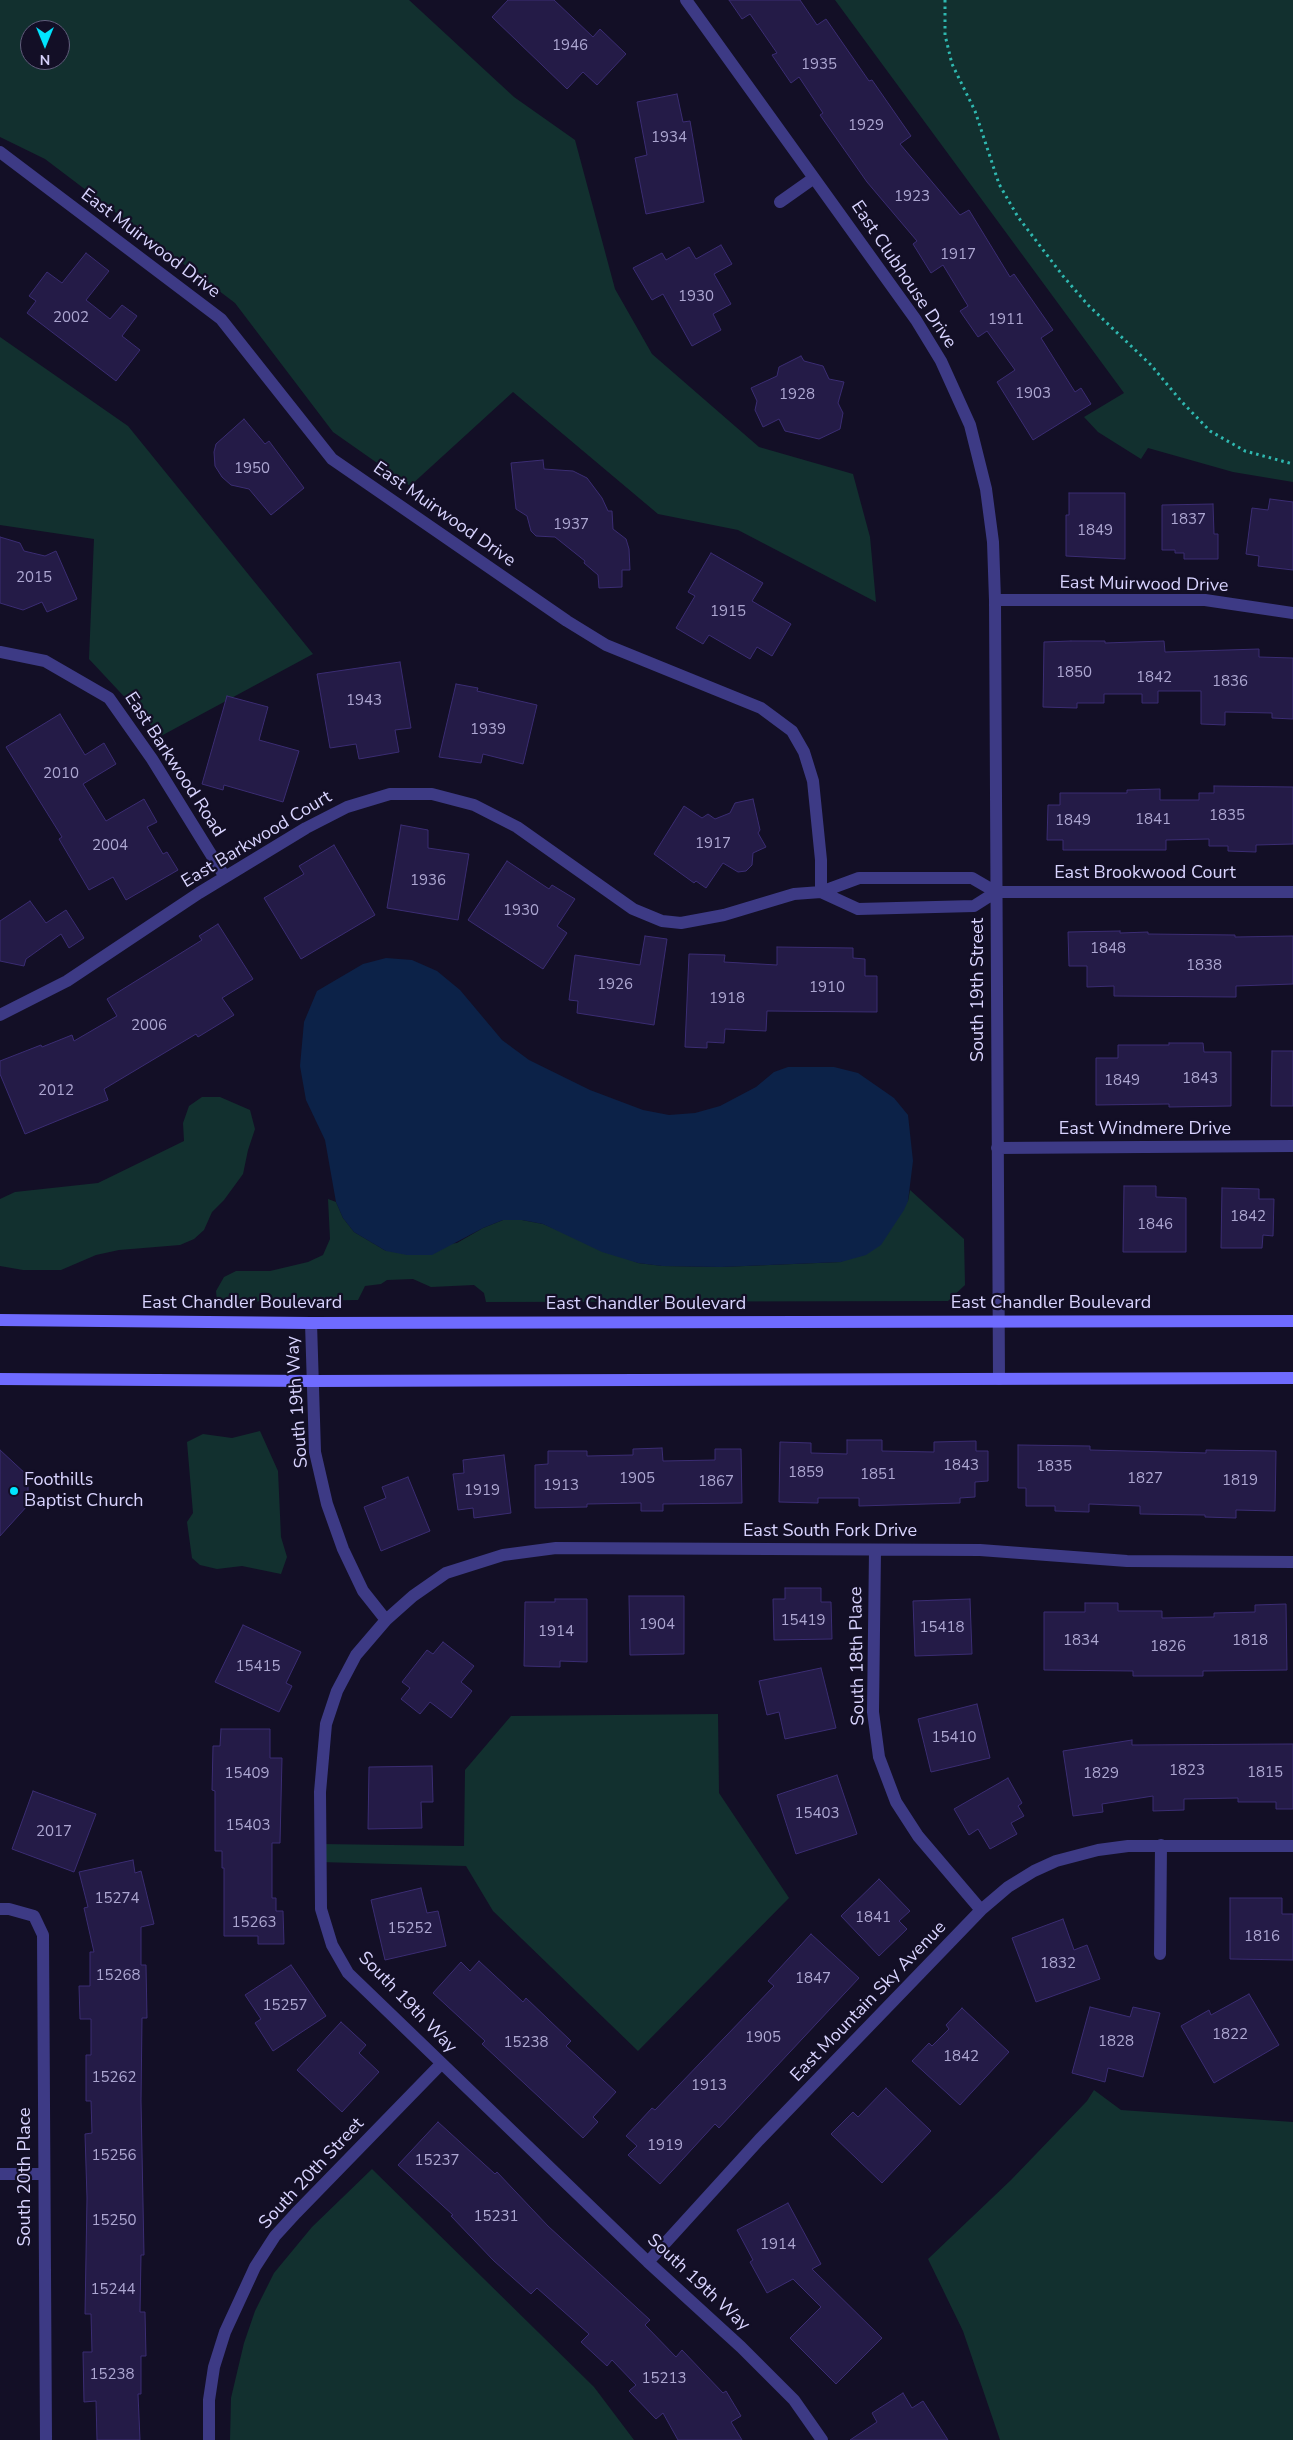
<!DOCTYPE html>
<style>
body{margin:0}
#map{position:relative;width:1293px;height:2440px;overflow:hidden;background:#130f26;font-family:"Nunito Sans",sans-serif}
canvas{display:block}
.north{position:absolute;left:20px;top:20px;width:50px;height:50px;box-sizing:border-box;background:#130f26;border:1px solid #625e7d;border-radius:50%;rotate:180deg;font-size:14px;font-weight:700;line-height:20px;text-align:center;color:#d9d4ff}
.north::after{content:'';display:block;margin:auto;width:18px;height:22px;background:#00e5ff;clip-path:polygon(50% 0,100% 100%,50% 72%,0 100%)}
</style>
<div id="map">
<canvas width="1293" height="2440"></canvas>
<div class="north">N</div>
</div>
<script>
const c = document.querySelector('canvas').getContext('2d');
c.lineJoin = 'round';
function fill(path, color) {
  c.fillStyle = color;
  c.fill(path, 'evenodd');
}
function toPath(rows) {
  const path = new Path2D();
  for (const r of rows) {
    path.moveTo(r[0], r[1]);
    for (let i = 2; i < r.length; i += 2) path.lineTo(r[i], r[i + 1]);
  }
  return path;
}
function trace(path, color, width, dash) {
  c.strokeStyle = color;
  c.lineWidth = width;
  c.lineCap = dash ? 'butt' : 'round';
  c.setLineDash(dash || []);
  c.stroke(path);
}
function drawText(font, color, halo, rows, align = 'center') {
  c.font = font + ' "Nunito Sans",sans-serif';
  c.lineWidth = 4.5;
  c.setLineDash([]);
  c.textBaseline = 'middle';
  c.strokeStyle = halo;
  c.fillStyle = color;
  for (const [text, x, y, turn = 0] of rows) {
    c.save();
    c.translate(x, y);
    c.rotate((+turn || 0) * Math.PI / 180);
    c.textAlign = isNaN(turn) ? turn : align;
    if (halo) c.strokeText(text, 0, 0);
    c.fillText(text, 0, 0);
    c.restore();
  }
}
fill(toPath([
 [0,0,409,0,514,97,575,140,615,289,652,354,759,447,853,474,870,537,876,602,738,530,658,514,513,392,410,486,333,432,235,303,45,159,0,137],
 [30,30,60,30,60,60,30,60],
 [835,0,1293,0,1293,482,1233,472,1148,448,1141,459,1098,432,1084,417,1124,393],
 [0,337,128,426,313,654,161,736,89,659,94,539,0,525],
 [202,1097,220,1097,250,1110,255,1129,248,1150,243,1174,224,1200,212,1212,204,1230,194,1239,180,1245,119,1250,96,1255,61,1270,23,1270,0,1266,0,1199,15,1192,98,1183,184,1141,183,1123,189,1106],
 [910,1190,964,1239,965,1285,948,1301,486,1302,484,1293,474,1285,431,1287,413,1279,387,1280,381,1284,365,1286,358,1300,217,1302,216,1291,224,1277,236,1271,270,1271,308,1262,323,1255,330,1239,328,1199,336,1202,343,1218,354,1232,386,1251,457,1243,483,1228,503,1220,522,1220,543,1224,638,1263,663,1266,721,1267,841,1262,908,1201],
 [260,1431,278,1471,281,1537,287,1557,281,1574,242,1566,217,1569,200,1565,192,1558,187,1522,193,1513,187,1442,203,1434,232,1438],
 [718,1714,719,1793,789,1898,638,2051,493,1911,466,1866,319,1862,320,1844,464,1846,465,1770,511,1716],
 [1094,2090,1121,2110,1293,2122,1293,2440,1000,2440,963,2331,928,2259,1011,2180,1087,2101],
 [372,2169,594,2387,634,2440,230,2440,231,2398,244,2343,255,2311,274,2273,312,2227]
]), '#12302f');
fill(toPath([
 [386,958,412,960,437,971,460,990,502,1040,529,1060,590,1090,643,1110,669,1115,695,1113,720,1106,756,1087,774,1072,788,1067,834,1067,858,1073,894,1098,908,1115,913,1161,908,1201,904,1210,881,1245,866,1255,841,1262,721,1267,662,1266,638,1263,602,1252,543,1224,522,1220,503,1220,483,1228,432,1255,407,1255,386,1251,354,1232,343,1218,336,1202,325,1140,306,1100,300,1066,304,1022,317,991,363,964]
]), '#0c2248');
const building = toPath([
 [508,0,554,0,593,37,600,29,626,54,597,85,583,72,567,89,492,17,508,0],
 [729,0,800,0,817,25,826,19,869,81,872,80,911,136,900,144,960,215,969,210,1010,277,1014,274,1053,330,1041,338,1075,392,1081,388,1091,404,1033,440,997,382,1015,370,987,331,978,337,960,311,968,306,943,265,931,273,913,244,917,241,867,182,820,115,823,113,799,77,791,83,772,55,777,53,750,14,742,19,729,0],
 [677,94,683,122,690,121,704,202,646,214,635,158,647,155,637,102,677,94],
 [721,245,732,264,714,274,731,304,713,314,721,330,692,346,663,294,652,300,633,268,662,253,666,260,689,247,696,259,721,245],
 [86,253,109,271,86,300,110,319,122,305,137,316,122,336,140,350,116,381,27,313,36,301,29,296,47,272,62,283,86,253],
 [801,356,804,361,823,366,829,379,844,382,838,403,843,413,840,429,819,439,785,431,779,419,763,427,755,410,757,401,751,388,777,376,779,367,801,356],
 [244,419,265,444,269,441,304,488,271,515,249,489,231,485,222,477,215,466,214,452,216,444,244,419],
 [543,460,544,469,573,471,587,478,602,498,608,511,612,511,613,529,626,539,629,549,630,570,622,570,622,587,599,588,598,575,584,563,585,561,555,537,536,536,531,531,527,516,516,509,511,463,543,460],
 [1069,493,1125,493,1125,559,1066,556,1066,515,1069,515,1069,493],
 [1270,499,1293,502,1293,570,1258,566,1259,556,1246,554,1252,508,1268,510,1270,499],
 [1213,504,1214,534,1218,534,1218,559,1184,559,1184,553,1175,553,1175,550,1162,550,1162,505,1213,504],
 [0,537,20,543,24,551,45,556,56,551,77,599,47,612,42,602,23,610,0,603,0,537],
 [711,553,763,583,752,601,791,624,772,656,757,647,750,659,709,635,703,644,676,628,695,596,688,592,711,553],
 [1071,641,1105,641,1105,643,1164,641,1165,652,1259,649,1259,657,1293,658,1293,719,1272,718,1272,713,1225,712,1225,725,1201,724,1201,691,1158,691,1158,703,1142,703,1142,694,1104,694,1104,703,1077,703,1077,708,1043,707,1044,642,1071,641],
 [400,662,411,728,395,730,399,752,359,759,356,744,330,748,317,674,400,662],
 [456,684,478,688,477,691,537,705,523,764,483,754,481,763,439,757,456,684],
 [227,696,268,707,259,740,299,751,283,802,224,785,223,790,202,784,227,696],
 [60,714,85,755,104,743,116,764,83,784,106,821,144,799,157,822,147,827,163,854,167,852,178,870,126,900,113,877,89,890,59,839,62,837,6,747,60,714],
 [1214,786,1293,787,1293,844,1256,845,1256,852,1228,851,1228,846,1209,846,1209,839,1166,840,1166,850,1063,850,1063,840,1047,840,1048,805,1060,805,1060,793,1127,793,1127,790,1160,789,1160,800,1199,800,1199,793,1214,793,1214,786],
 [753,799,760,830,758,833,766,847,753,853,752,865,746,871,738,872,723,863,706,888,696,881,694,883,654,854,684,806,702,818,708,814,715,819,730,813,735,803,753,799],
 [401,825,428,830,428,848,469,854,458,920,387,908,401,825],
 [334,845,375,915,301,959,264,898,304,874,299,866,334,845],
 [507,861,549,889,552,885,575,899,557,926,567,933,543,969,468,920,507,861],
 [30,901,46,923,66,910,84,938,69,948,61,934,26,959,24,966,0,961,0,921,30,901],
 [218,924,253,979,222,998,234,1015,198,1037,196,1034,104,1089,108,1100,25,1134,0,1074,0,1061,41,1045,42,1047,72,1035,74,1041,117,1016,107,999,202,940,199,936,218,924],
 [1120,931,1120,933,1148,932,1148,934,1235,935,1235,937,1293,936,1293,984,1236,986,1236,997,1114,996,1114,986,1087,987,1087,966,1069,966,1068,932,1120,931],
 [645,936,667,939,654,1025,577,1013,578,1001,569,1000,575,955,640,965,645,936],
 [777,947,853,948,853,958,865,959,865,976,877,976,877,1012,767,1011,766,1031,725,1029,724,1043,707,1042,707,1048,685,1047,689,954,725,955,724,962,777,965,777,947],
 [1169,1043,1203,1043,1204,1052,1231,1052,1231,1106,1169,1107,1169,1104,1096,1105,1096,1058,1118,1058,1118,1045,1169,1045,1169,1043],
 [1272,1051,1293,1051,1293,1106,1271,1106,1272,1051],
 [1124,1186,1156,1186,1156,1197,1186,1198,1186,1252,1123,1252,1124,1186],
 [1222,1188,1259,1189,1259,1199,1274,1199,1273,1236,1263,1235,1262,1248,1221,1248,1222,1188],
 [847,1440,882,1440,882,1451,934,1452,934,1442,976,1441,976,1451,988,1451,988,1481,975,1482,975,1497,960,1498,960,1503,859,1506,859,1498,818,1498,818,1503,779,1502,780,1442,811,1443,811,1453,847,1454,847,1440],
 [1018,1445,1090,1446,1090,1450,1206,1453,1206,1450,1276,1451,1275,1511,1236,1510,1236,1518,1205,1517,1205,1515,1140,1514,1140,1506,1089,1504,1089,1512,1055,1511,1055,1506,1026,1506,1026,1488,1018,1488,1018,1445],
 [662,1448,663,1461,715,1460,715,1449,741,1449,742,1503,663,1504,663,1511,641,1511,641,1503,587,1504,587,1507,535,1508,535,1465,548,1464,548,1451,587,1451,587,1456,633,1455,633,1449,662,1448],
 [0,1450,28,1476,28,1505,0,1536,0,1450],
 [504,1455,511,1513,474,1518,473,1508,458,1510,453,1474,464,1473,463,1460,504,1455],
 [408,1477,430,1531,381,1551,364,1507,386,1498,382,1487,408,1477],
 [785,1588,821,1588,821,1602,831,1602,832,1639,774,1640,773,1599,785,1599,785,1588],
 [629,1596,684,1596,684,1654,630,1655,629,1596],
 [555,1599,587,1599,587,1662,560,1661,560,1667,524,1666,525,1602,555,1602,555,1599],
 [970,1599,972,1654,915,1656,913,1601,970,1599],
 [1085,1603,1118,1603,1118,1611,1162,1611,1162,1618,1214,1617,1214,1613,1255,1612,1255,1605,1286,1604,1287,1670,1203,1671,1203,1676,1133,1676,1133,1671,1044,1670,1044,1612,1085,1612,1085,1603],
 [243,1625,301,1652,286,1683,292,1686,279,1712,215,1682,243,1625],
 [443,1642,474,1666,461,1682,472,1691,451,1718,430,1702,420,1714,401,1699,410,1688,402,1682,427,1650,433,1654,443,1642],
 [821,1668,836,1728,785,1739,779,1712,767,1715,759,1681,821,1668],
 [977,1704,990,1758,931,1772,918,1719,977,1704],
 [221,1729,270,1729,270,1758,282,1758,280,1843,272,1843,272,1898,276,1898,276,1911,283,1911,284,1944,258,1944,258,1936,224,1936,224,1868,222,1868,222,1851,215,1851,215,1791,212,1790,213,1746,220,1746,221,1729],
 [1132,1740,1132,1745,1293,1744,1293,1809,1276,1809,1276,1802,1238,1802,1238,1798,1184,1799,1184,1810,1153,1811,1153,1796,1102,1804,1103,1812,1073,1816,1063,1751,1132,1740],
 [432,1766,433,1802,421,1802,422,1828,368,1829,369,1767,432,1766],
 [837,1775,857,1834,796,1854,777,1795,837,1775],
 [1008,1778,1022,1803,1018,1806,1024,1816,1011,1823,1017,1834,990,1849,978,1829,969,1835,954,1809,1008,1778],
 [33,1791,96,1814,74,1872,12,1849,33,1791],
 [133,1860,135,1873,141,1871,154,1924,141,1927,141,1965,146,1965,147,2018,142,2018,141,2101,144,2255,141,2255,140,2312,145,2312,146,2356,141,2356,141,2394,138,2394,140,2440,97,2440,96,2401,84,2402,83,2352,92,2352,91,2314,85,2314,87,2198,85,2134,92,2133,91,2101,86,2101,86,2055,91,2055,91,2019,80,2019,79,1986,90,1986,90,1952,94,1952,84,1908,88,1907,79,1872,133,1860],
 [879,1879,910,1911,899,1921,907,1929,879,1956,841,1916,879,1879],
 [421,1888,427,1913,438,1911,446,1946,385,1960,371,1900,421,1888],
 [1230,1898,1282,1898,1282,1914,1293,1914,1293,1960,1230,1959,1230,1898],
 [1063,1919,1074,1950,1087,1945,1100,1979,1036,2002,1012,1938,1063,1919],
 [811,1934,859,1978,719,2128,715,2124,660,2184,628,2155,637,2146,626,2136,652,2108,655,2110,774,1986,768,1981,811,1934],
 [479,1961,523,2002,526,1998,571,2041,566,2046,616,2092,593,2117,598,2122,583,2138,482,2044,485,2041,433,1993,461,1962,470,1971,479,1961],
 [291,1965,326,2016,273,2051,255,2023,261,2019,245,1995,291,1965],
 [1249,1994,1279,2045,1214,2083,1181,2026,1209,2010,1211,2015,1249,1994],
 [1090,2007,1130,2017,1133,2007,1160,2013,1143,2077,1108,2068,1105,2082,1072,2073,1090,2007],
 [962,2008,1009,2052,960,2105,912,2061,929,2043,932,2046,949,2029,946,2025,962,2008],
 [341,2022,366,2045,359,2053,379,2072,342,2112,297,2070,341,2022],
 [886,2088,931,2131,882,2183,831,2134,853,2112,858,2117,886,2088],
 [438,2122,495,2174,497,2172,548,2226,650,2320,645,2325,676,2357,682,2350,723,2393,726,2391,741,2416,731,2422,742,2440,678,2440,663,2413,656,2419,629,2391,636,2385,612,2360,607,2366,581,2342,589,2334,537,2288,531,2294,494,2261,451,2216,453,2215,398,2165,438,2122],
 [788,2203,821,2264,812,2269,882,2338,836,2384,790,2338,821,2307,793,2279,767,2293,750,2262,753,2260,737,2230,788,2203],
 [903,2393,912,2408,923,2401,948,2440,850,2440,877,2422,872,2413,903,2393]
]);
fill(building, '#241b47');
trace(building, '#3b2d73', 1);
trace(toPath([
 [945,0,945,35,952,64,975,111,999,184,1018,217,1063,276,1088,305,1151,365,1181,401,1210,431,1245,451,1293,464]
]), '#2fb8b0', 3, [2.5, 4]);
trace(toPath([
 [686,0,916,320,941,361,970,425,986,489,993,542,995,600,999,1379],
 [0,152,221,319,332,459,567,621,606,645,761,708,792,731,804,752,813,781,821,860,821,892],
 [780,202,814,178],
 [995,600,1205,600,1293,613],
 [0,652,45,661,109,698,152,759,225,877],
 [821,892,858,909,974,906,996,892],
 [0,1015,67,981,199,893,306,828,347,807,390,794,432,794,474,805,517,827,633,909,662,921,681,923,724,915,794,894,821,892,859,878,972,878,996,892,1293,892],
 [997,1148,1293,1146],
 [311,1323,315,1452,327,1504,343,1549,363,1591,386,1620],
 [875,1550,873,1712,879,1757,896,1802,918,1836,981,1910],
 [0,1909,9,1909,34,1916,43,1935,46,2440],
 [1160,1954,1161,1845],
 [0,2174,43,2174],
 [648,2262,759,2140,981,1910,1008,1887,1034,1871,1056,1861,1098,1850,1128,1846,1293,1846],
 [209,2440,209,2400,214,2367,225,2332,255,2267,275,2236,296,2213,441,2064],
 [822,2440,794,2400,741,2347,648,2262,348,1973,332,1945,321,1909,320,1792,326,1724,337,1691,356,1655,386,1620,413,1596,446,1573,503,1555,556,1548,980,1550,1127,1561,1293,1562]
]), '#3d3a85', 12);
trace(toPath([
 [0,1320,311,1323,1293,1321],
 [0,1379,312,1381,1293,1378]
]), '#6f6bff', 12);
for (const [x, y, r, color] of [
 [14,1491,5,"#00e5ff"]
]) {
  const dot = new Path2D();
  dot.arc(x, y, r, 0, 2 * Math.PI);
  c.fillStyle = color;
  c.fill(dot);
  trace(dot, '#130f26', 2);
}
drawText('15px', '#aca6d1', null, [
 ["1946",570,46],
 ["1935",819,65],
 ["1929",866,126],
 ["1934",669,138],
 ["1923",912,197],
 ["1917",958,255],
 ["1930",696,297],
 ["2002",71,318],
 ["1911",1006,320],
 ["1903",1033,394],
 ["1928",797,395],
 ["1950",252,469],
 ["1837",1188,520],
 ["1937",571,525],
 ["1849",1095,531],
 ["2015",34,578],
 ["1915",728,612],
 ["1850",1074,673],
 ["1842",1154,678],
 ["1836",1230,682],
 ["1943",364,701],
 ["1939",488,730],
 ["2010",61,774],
 ["1835",1227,816],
 ["1841",1153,820],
 ["1849",1073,821],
 ["1917",713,844],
 ["2004",110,846],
 ["1936",428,881],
 ["1930",521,911],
 ["1848",1108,949],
 ["1838",1204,966],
 ["1926",615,985],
 ["1910",827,988],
 ["1918",727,999],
 ["2006",149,1026],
 ["1843",1200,1079],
 ["1849",1122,1081],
 ["2012",56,1091],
 ["1842",1248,1217],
 ["1846",1155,1225],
 ["1843",961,1466],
 ["1835",1054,1467],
 ["1859",806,1473],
 ["1851",878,1475],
 ["1905",637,1479],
 ["1827",1145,1479],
 ["1819",1240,1481],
 ["1867",716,1482],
 ["1913",561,1486],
 ["1919",482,1491],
 ["15419",803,1621],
 ["1904",657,1625],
 ["15418",942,1628],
 ["1914",556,1632],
 ["1834",1081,1641],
 ["1818",1250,1641],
 ["1826",1168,1647],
 ["15415",258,1667],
 ["15410",954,1738],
 ["1823",1187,1771],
 ["1815",1265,1773],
 ["15409",247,1774],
 ["1829",1101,1774],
 ["15403",817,1814],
 ["15403",248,1826],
 ["2017",54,1832],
 ["15274",117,1899],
 ["1841",873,1918],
 ["15263",254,1923],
 ["15252",410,1929],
 ["1816",1262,1937],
 ["1832",1058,1964],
 ["15268",118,1976],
 ["1847",813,1979],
 ["15257",285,2006],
 ["1822",1230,2035],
 ["1905",763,2038],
 ["1828",1116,2042],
 ["15238",526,2043],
 ["1842",961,2057],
 ["15262",114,2078],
 ["1913",709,2086],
 ["1919",665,2146],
 ["15256",114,2156],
 ["15237",437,2161],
 ["15231",496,2217],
 ["15250",114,2221],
 ["1914",778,2245],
 ["15244",113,2290],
 ["15238",112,2375],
 ["15213",664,2379]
]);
drawText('18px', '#d9d4ff', '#130f26', [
 ["East Muirwood Drive",150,244,37],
 ["East Clubhouse Drive",903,275,56],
 ["East Muirwood Drive",444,515,35],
 ["East Muirwood Drive",1144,585,1],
 ["East Barkwood Road",174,765,57],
 ["East Barkwood Court",257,840,-31],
 ["East Brookwood Court",1145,874],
 ["South 19th Street",979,990,-90],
 ["East Windmere Drive",1145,1130],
 ["East Chandler Boulevard",242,1304],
 ["East Chandler Boulevard",1051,1304],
 ["East Chandler Boulevard",646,1305],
 ["South 19th Way",298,1402,-94],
 ["East South Fork Drive",830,1532],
 ["South 18th Place",858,1656,-91],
 ["East Mountain Sky Avenue",869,2002,-46],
 ["South 19th Way",407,2003,46],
 ["South 20th Street",312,2174,-47],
 ["South 20th Place",26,2177,-90],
 ["South 19th Way",698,2283,43]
]);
drawText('18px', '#d9d4ff', '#130f26', [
 ["Foothills",24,1481],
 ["Baptist Church",24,1502]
], 'left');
</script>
